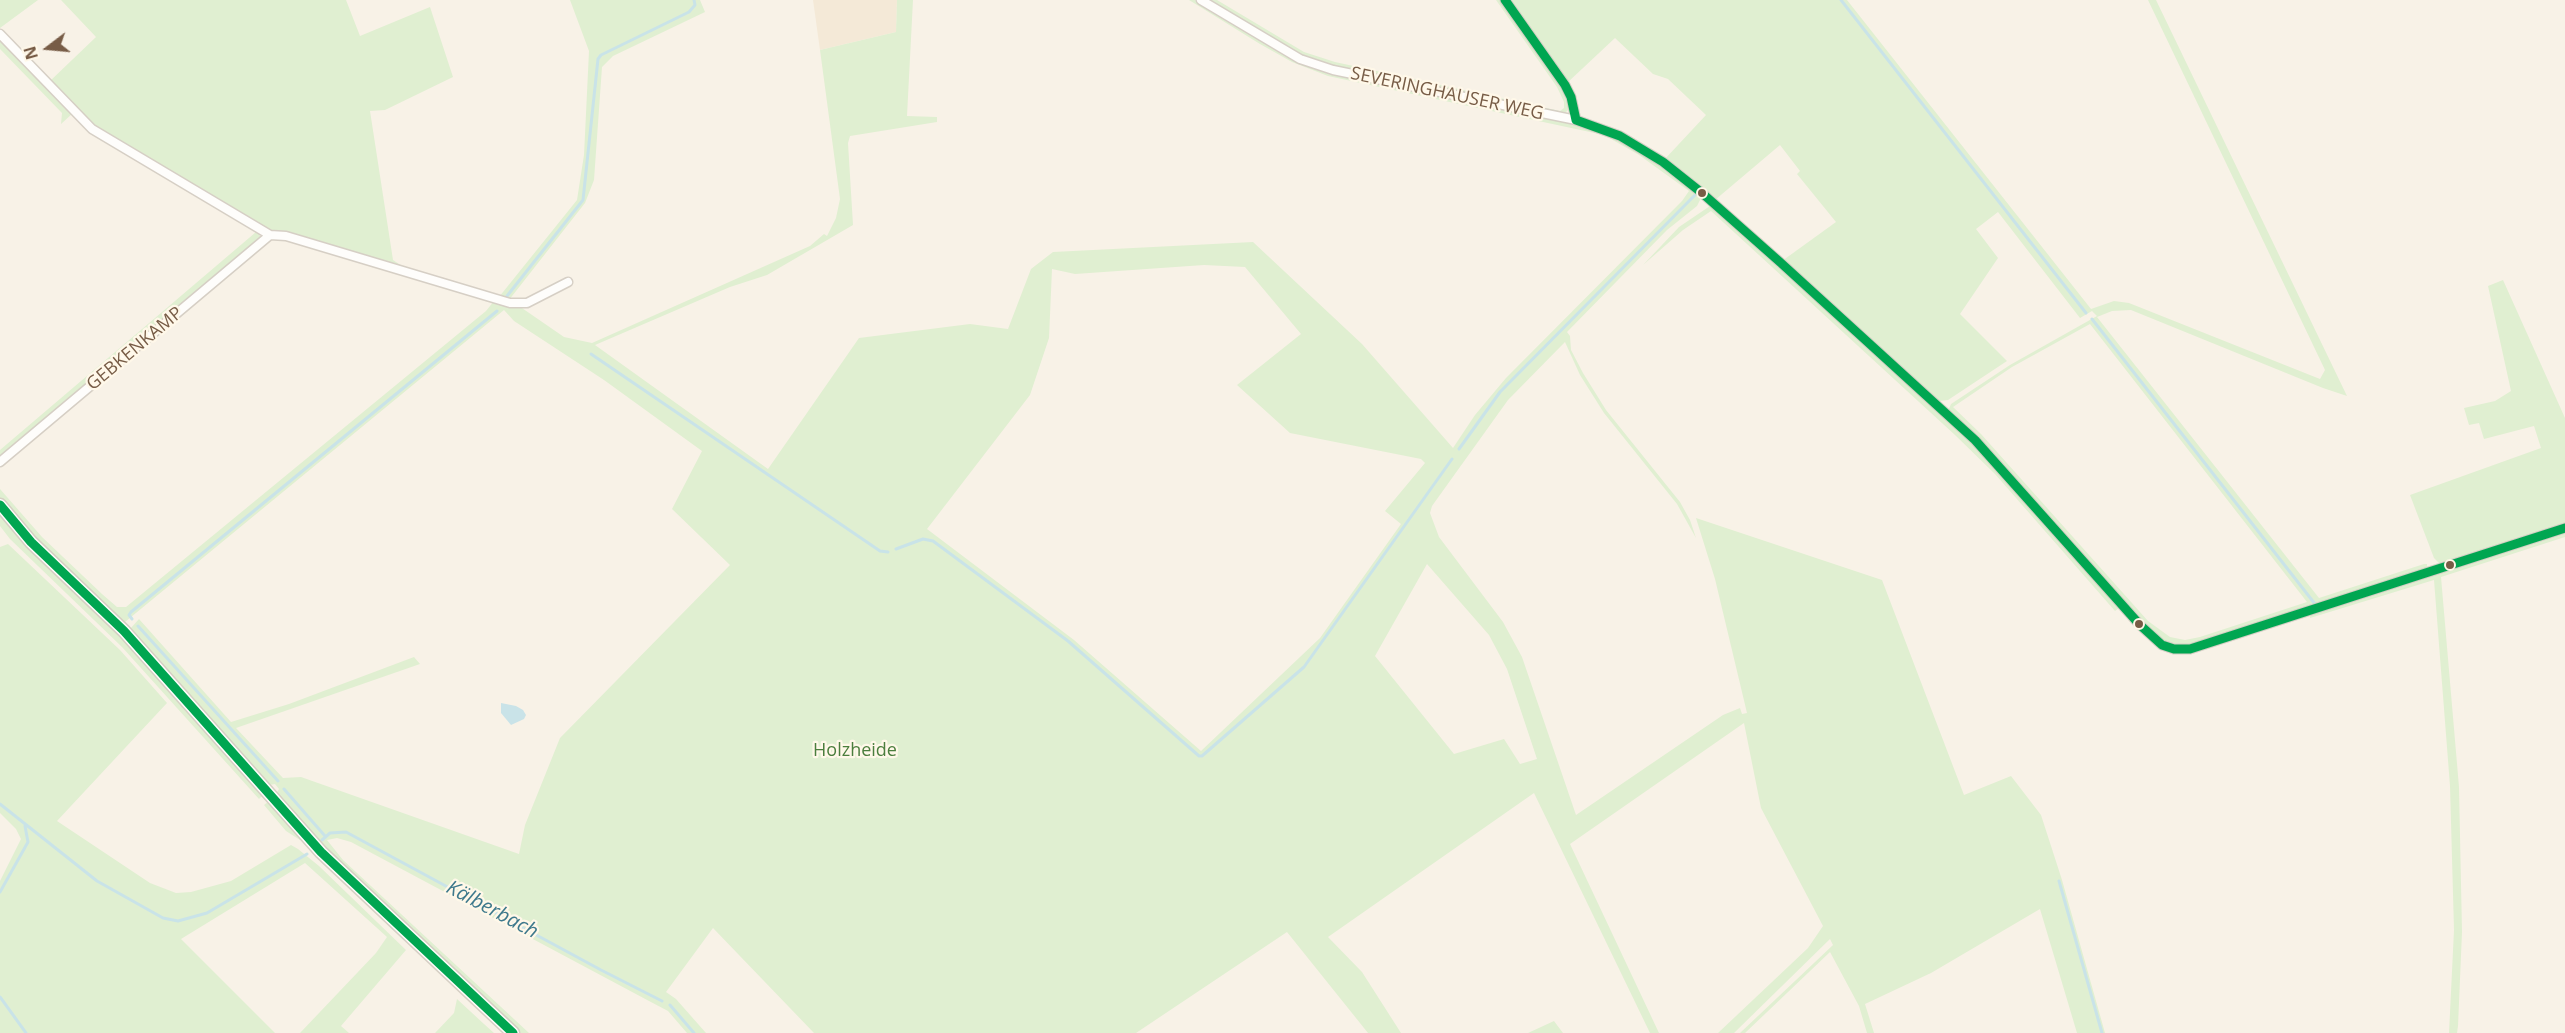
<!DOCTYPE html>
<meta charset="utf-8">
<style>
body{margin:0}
#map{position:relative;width:2565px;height:1033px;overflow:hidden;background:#f8f2e7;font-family:"Open Sans",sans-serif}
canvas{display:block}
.north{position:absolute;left:18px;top:18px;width:60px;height:60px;-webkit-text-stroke:4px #fff8e9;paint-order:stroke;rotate:254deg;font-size:16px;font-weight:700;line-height:24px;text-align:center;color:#775c46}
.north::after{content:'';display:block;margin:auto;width:21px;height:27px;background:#775c46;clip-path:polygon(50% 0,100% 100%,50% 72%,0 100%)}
</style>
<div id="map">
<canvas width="2565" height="1033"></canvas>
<div class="north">N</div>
</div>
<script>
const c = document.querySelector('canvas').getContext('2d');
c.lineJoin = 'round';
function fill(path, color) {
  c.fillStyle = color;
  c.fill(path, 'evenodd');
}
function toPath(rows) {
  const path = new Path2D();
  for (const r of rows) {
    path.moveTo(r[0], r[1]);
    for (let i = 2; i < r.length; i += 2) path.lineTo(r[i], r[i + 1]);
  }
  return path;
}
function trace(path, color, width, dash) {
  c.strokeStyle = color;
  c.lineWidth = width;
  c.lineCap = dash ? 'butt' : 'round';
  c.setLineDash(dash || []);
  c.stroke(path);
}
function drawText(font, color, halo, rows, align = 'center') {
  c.font = font + ' "Open Sans",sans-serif';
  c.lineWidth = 4.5;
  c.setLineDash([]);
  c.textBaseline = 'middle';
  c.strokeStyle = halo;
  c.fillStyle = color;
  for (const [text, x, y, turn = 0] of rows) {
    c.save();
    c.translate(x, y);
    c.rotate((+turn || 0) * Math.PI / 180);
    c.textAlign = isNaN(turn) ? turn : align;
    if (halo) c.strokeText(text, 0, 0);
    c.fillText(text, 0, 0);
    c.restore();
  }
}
fill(toPath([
 [813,0,897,0,896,32,820,50]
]), '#f4e9d7');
fill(toPath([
 [0,0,38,0,0,28],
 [61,0,346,0,360,36,430,7,453,77,385,110,370,111,393,260,402,266,270,230,93,126,49,82,96,37],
 [570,0,700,0,705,12,613,56,602,67,594,180,585,203,509,300,499,297,577,200,584,155,589,51],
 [897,0,913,0,907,116,937,117,937,122,850,136,848,143,853,225,767,275,730,287,595,345,768,469,859,338,970,324,1008,329,1031,269,1053,252,1253,242,1362,344,1453,448,1475,415,1506,378,1682,201,1689,191,1639,155,1604,135,1328,76,1292,62,1260,44,1189,0,1195,0,1293,59,1328,74,1579,125,1617,138,1661,164,1701,195,1701,198,1697,206,1667,230,1567,332,1570,336,1571,350,1583,373,1606,410,1680,502,1690,520,1696,538,1677,504,1604,413,1580,375,1565,342,1508,400,1432,506,1430,513,1439,537,1503,622,1522,657,1576,815,1723,715,1740,708,1742,714,1747,713,1715,579,1696,518,1882,580,1964,795,2011,776,2041,815,2062,880,2105,1033,2077,1033,2040,909,1931,973,1865,1004,1874,1033,1867,1033,1859,1006,1830,952,1745,1033,1740,1033,1833,945,1830,939,1734,1033,1718,1033,1808,948,1823,926,1761,808,1744,723,1570,844,1659,1033,1650,1033,1534,793,1328,937,1362,972,1401,1033,1368,1033,1287,932,1136,1033,814,1033,713,928,666,992,676,999,706,1033,687,1033,668,1011,649,1001,351,842,337,838,327,840,343,860,529,1033,520,1033,329,854,278,798,277,792,279,789,275,784,269,785,130,629,139,619,231,722,289,704,414,657,420,664,236,728,283,778,301,777,519,854,525,825,560,738,730,565,672,509,702,451,604,380,514,321,504,310,125,622,123,622,33,539,0,501,0,489,42,537,102,594,117,607,126,607,486,311,494,301,519,306,564,337,592,343,810,246,824,234,827,236,836,218,840,199,820,50,896,32],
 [1204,265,1245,267,1301,334,1237,385,1290,433,1421,459,1425,463,1385,511,1401,524,1320,638,1201,751,1074,640,927,529,1030,395,1049,338,1052,269,1075,274],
 [1427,564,1489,635,1507,669,1537,759,1520,764,1504,739,1454,754,1375,656],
 [1206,0,1217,0,1304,52,1335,62,1560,111,1564,108,1564,102,1557,87,1496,0,1502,0,1566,93,1571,107,1562,116,1334,67,1303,57],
 [1509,0,1847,0,2091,309,2114,301,2129,303,2320,379,2325,370,2148,0,2156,0,2347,396,2323,388,2131,310,2112,311,2097,317,2319,598,2424,564,2427,564,2427,569,2186,646,2163,642,1948,411,1951,404,2010,365,2097,316,2092,311,2080,318,1998,212,1976,229,1998,258,1960,314,2007,361,1948,400,1940,401,1933,399,1782,261,1836,222,1797,174,1800,171,1780,145,1715,200,1664,160,1706,115,1668,79,1653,74,1615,38,1567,83],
 [2090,324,2307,602,2200,637,2185,640,2170,637,2148,621,1981,434,1953,407,2012,367],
 [0,39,72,114,61,124,62,113,0,49],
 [1710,206,1715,208,1974,444,2119,608,2115,611,1995,474,1955,435,1711,211,1683,230,1643,265,1679,227],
 [257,229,261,238,0,459,0,450,256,232],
 [2503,280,2565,418,2565,525,2447,565,2440,564,2434,558,2410,495,2541,448,2534,426,2484,439,2479,423,2469,425,2464,408,2495,401,2511,391,2488,286],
 [0,515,24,542,123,638,263,795,259,799,122,647,10,539,0,526],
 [2565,533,2565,537,2441,577,2459,787,2462,932,2458,1026,2457,1033,2449,1033,2454,930,2450,786,2434,580,2310,618,2310,615],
 [8,544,120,650,167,703,57,821,150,883,176,893,191,892,231,881,291,845,298,849,319,866,406,950,341,1026,349,1033,300,1033,376,953,387,937,305,863,181,939,275,1033,0,1033,0,881,21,839,16,829,0,813,0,547],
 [269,801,300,836,300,840,286,831,264,805],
 [457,999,484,1024,494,1033,435,1033,454,1013],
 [1554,1021,1563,1033,1528,1033]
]), '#e0efd1');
fill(toPath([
 [501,703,516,706,523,710,526,715,524,719,511,725,501,713]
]), '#c9e3e8');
trace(toPath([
 [1841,0,2086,313],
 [507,296,583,200,598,59,601,55,689,12,695,5,694,0],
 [2092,319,2315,604],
 [591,354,880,551,888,552],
 [1459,449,1500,392,1695,195],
 [896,549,923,539,933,541,1068,641,1199,756,1202,756,1304,667,1452,459],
 [132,619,129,615,131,612,497,311],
 [138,626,278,781],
 [284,789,325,836],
 [0,804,97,881,163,918,178,921,207,913,307,854],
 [322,840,330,833,346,832,601,970,662,1001],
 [2059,881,2102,1033],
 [0,892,28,842,25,826],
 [0,997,26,1033],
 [670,1005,694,1033]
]), '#c9e3e8', 3);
const minor = toPath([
 [1201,0,1300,59,1333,70,1576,120,1620,136,1663,162,1702,193,1781,263,1975,440,2140,625,2162,645,2174,649,2190,649,2565,528],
 [1505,0,1565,85,1571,97,1576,120],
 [0,34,92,129,270,235,0,462],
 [270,235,286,236,510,303,527,303,568,282]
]);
const secondary = toPath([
 [0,505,31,542,124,631,321,852,513,1033]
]);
trace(minor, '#d6cfc5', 11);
trace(secondary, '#d6cfc4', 15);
trace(minor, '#fefdfb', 8);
trace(secondary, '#fefdfb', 12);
trace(toPath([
 [1505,0,1565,85,1571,97,1576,120],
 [1576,120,1620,136,1663,162,1702,193,1781,263,1975,440,2140,625,2162,645,2174,649,2190,649,2565,528],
 [0,505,31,542,124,631,321,852,513,1033]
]), '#00a651', 9);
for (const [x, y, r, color] of [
 [1702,193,5,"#775c46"],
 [2450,565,5,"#775c46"],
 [2139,624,5,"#775c46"]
]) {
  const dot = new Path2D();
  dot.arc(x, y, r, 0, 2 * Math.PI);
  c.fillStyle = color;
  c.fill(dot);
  trace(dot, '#fff8e9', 2);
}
drawText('18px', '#775c46', '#fff8e9', [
 ["SEVERINGHAUSER WEG",1447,94,12],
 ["GEBKENKAMP",135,349,-40]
]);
drawText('18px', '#4b7e3d', '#fff8e9', [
 ["Holzheide",855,751]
]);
drawText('italic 20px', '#3e798c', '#fff8e9', [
 ["Kälberbach",492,910,28]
]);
</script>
